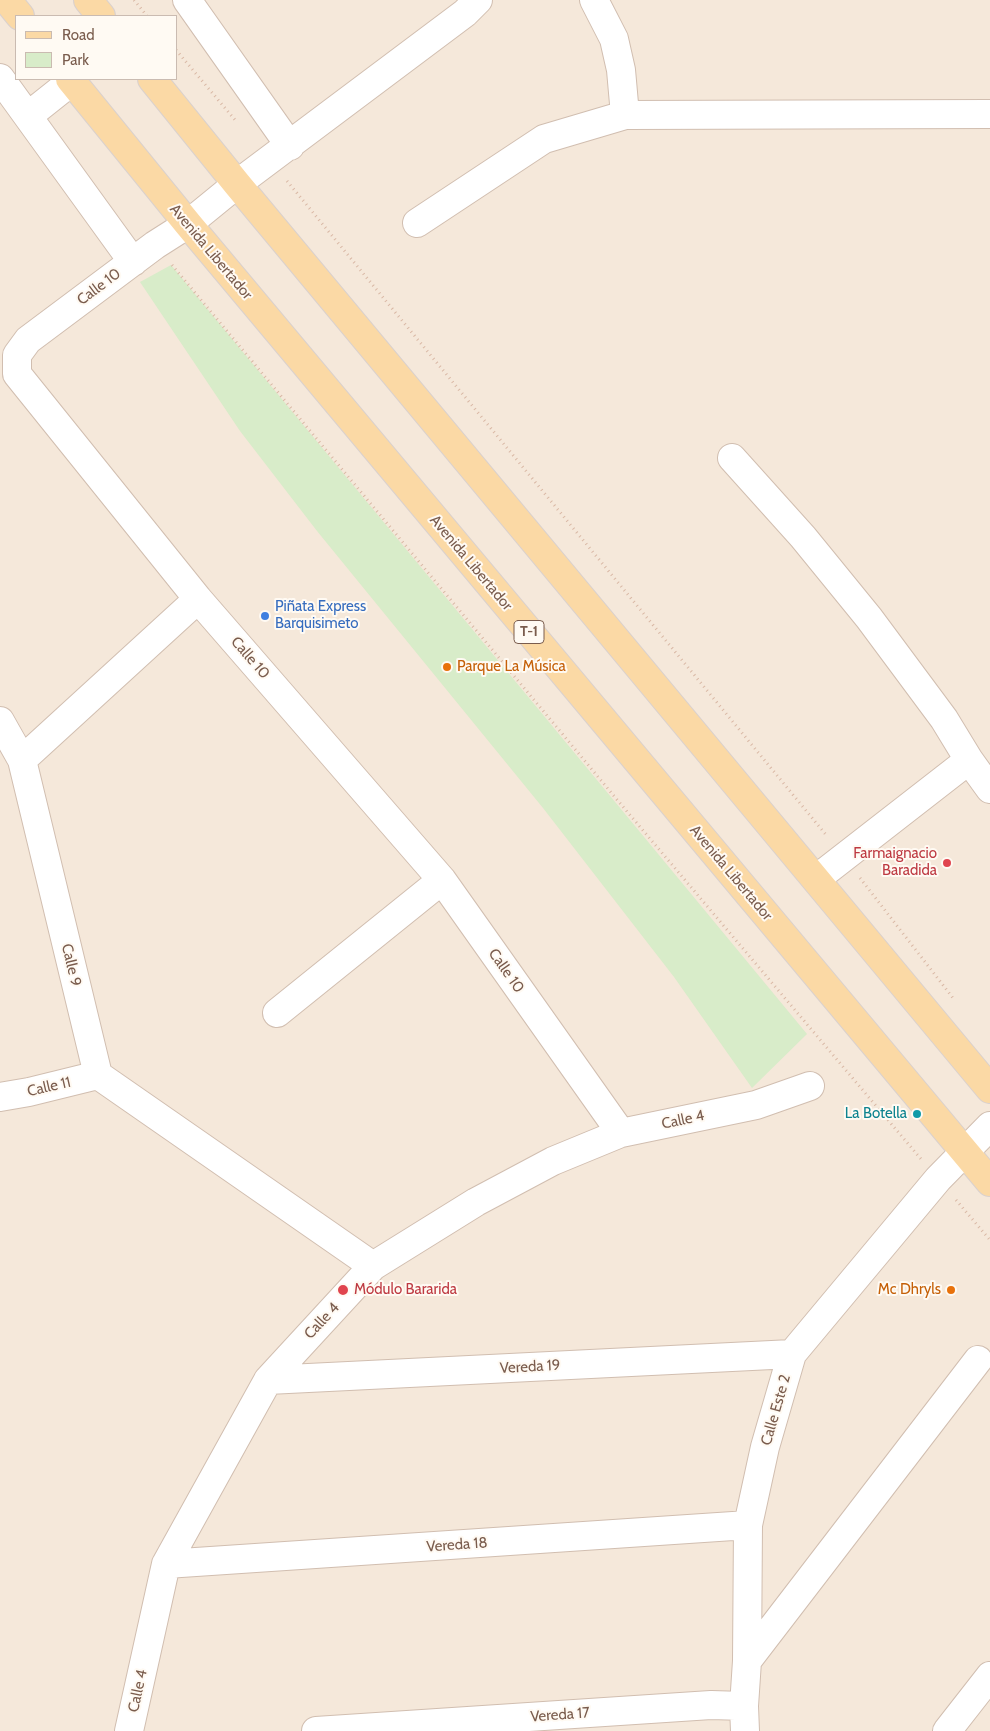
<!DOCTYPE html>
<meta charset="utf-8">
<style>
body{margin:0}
#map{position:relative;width:990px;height:1731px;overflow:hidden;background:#fdf6ec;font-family:Cabin,sans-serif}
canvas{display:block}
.legend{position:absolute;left:15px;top:15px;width:162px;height:65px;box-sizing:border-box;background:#fffaf3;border:1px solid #cabbb1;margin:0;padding:6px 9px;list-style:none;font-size:15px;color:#7a5c4d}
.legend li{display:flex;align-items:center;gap:10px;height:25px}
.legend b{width:25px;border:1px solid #cabbb1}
</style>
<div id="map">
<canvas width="990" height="1731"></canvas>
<ul class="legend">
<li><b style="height:6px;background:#fbd9a5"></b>Road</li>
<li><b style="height:14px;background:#d8ecc9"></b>Park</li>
</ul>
</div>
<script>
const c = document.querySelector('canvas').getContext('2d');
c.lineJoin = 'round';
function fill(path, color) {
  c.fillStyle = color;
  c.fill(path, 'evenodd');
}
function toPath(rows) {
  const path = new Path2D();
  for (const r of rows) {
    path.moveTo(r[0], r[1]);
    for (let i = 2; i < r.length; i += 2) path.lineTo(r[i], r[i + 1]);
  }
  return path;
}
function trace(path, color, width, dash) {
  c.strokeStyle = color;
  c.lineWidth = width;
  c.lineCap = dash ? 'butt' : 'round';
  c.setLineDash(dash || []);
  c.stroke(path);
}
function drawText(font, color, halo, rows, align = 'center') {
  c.font = font + ' Cabin,sans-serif';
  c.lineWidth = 4;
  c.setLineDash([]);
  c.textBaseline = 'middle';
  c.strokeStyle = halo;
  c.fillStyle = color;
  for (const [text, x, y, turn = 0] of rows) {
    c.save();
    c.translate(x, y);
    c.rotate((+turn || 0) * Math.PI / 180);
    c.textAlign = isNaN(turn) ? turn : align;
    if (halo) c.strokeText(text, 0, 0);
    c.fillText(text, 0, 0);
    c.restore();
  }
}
fill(toPath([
 [0,0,990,0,990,1731,0,1731],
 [16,16,176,16,176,79,16,79]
]), '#f5e8da');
fill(toPath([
 [171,265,807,1034,752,1088,674,977,543,808,317,531,240,431,140,282]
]), '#d8ecc9');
const minor = toPath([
 [187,0,290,146],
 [478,0,465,13,237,184,188,224,155,245,28,340,17,355,17,374,198,599,442,880,621,1133],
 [594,0,614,39,621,70,625,115,990,114],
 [0,78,133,262],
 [28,116,72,81],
 [417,223,544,139,625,115],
 [732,458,803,537,869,618,944,719,969,760,990,789],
 [198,599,22,760,98,1075,373,1266],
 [0,721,22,760],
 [816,879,969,760],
 [277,1013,442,880],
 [0,1097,29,1092,98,1075],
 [268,1380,792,1354],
 [166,1564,748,1525],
 [747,1661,978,1360],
 [129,1731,166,1564,268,1380,373,1266,476,1202,553,1161,621,1133,756,1105,810,1086],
 [316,1731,711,1705,744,1706],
 [745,1731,744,1706,747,1661,748,1525,765,1447,792,1354,938,1179,990,1126],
 [947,1731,990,1676]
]);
const major = toPath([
 [7,0,20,16],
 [88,0,101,16],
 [70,79,188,224,990,1182],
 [152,79,237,184,990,1089]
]);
trace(minor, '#d1beb0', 30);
trace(major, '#dad1cd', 30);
trace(toPath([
 [134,0,147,16],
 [176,50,236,121],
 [287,181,827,836],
 [172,265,619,802,921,1159],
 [860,878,953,998],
 [956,1200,990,1240]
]), '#d9b8a5', 3, [1, 4]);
trace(minor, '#fff', 28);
trace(major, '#fbd9a5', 28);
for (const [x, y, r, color] of [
 [265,616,5,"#3f7fe0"],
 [447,667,5,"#e8710a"],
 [947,863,5,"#e0444e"],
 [917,1114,5,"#0f9aa8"],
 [343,1290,6,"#e0444e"],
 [951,1290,5,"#e8710a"]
]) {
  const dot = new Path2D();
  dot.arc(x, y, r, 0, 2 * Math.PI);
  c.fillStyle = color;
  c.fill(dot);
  trace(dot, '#fffaf3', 2);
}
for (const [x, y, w] of [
 [529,632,30]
]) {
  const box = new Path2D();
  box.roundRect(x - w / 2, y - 11.5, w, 23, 4);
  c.fillStyle = '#fffaf3';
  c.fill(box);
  trace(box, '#7a5c4d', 1);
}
drawText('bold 14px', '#7a5c4d', null, [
 ["T-1",529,632]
]);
drawText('15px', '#7a5c4d', '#fffaf3', [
 ["Avenida Libertador",211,252,50],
 ["Calle 10",99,287,-37],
 ["Avenida Libertador",471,563,50],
 ["Calle 10",250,658,49],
 ["Avenida Libertador",731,873,50],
 ["Calle 9",71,965,77],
 ["Calle 10",506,971,55],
 ["Calle 11",49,1087,-13],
 ["Calle 4",683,1120,-12],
 ["Calle 4",322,1321,-47],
 ["Vereda 19",530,1367,-3],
 ["Calle Este 2",776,1410,-74],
 ["Vereda 18",457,1545,-4],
 ["Calle 4",138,1691,-78],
 ["Vereda 17",560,1715,-4]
]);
drawText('15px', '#366cbe', '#fffaf3', [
 ["Piñata Express",275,607],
 ["Barquisimeto",275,624]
], 'left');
drawText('15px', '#c56008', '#fffaf3', [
 ["Parque La Música",457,667],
 ["Mc Dhryls",941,1290,"right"]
], 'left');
drawText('15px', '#be3a42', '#fffaf3', [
 ["Farmaignacio",937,854],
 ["Baradida",937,871],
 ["Módulo Bararida",354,1290,"left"]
], 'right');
drawText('15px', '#0d838f', '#fffaf3', [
 ["La Botella",907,1114]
], 'right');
</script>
